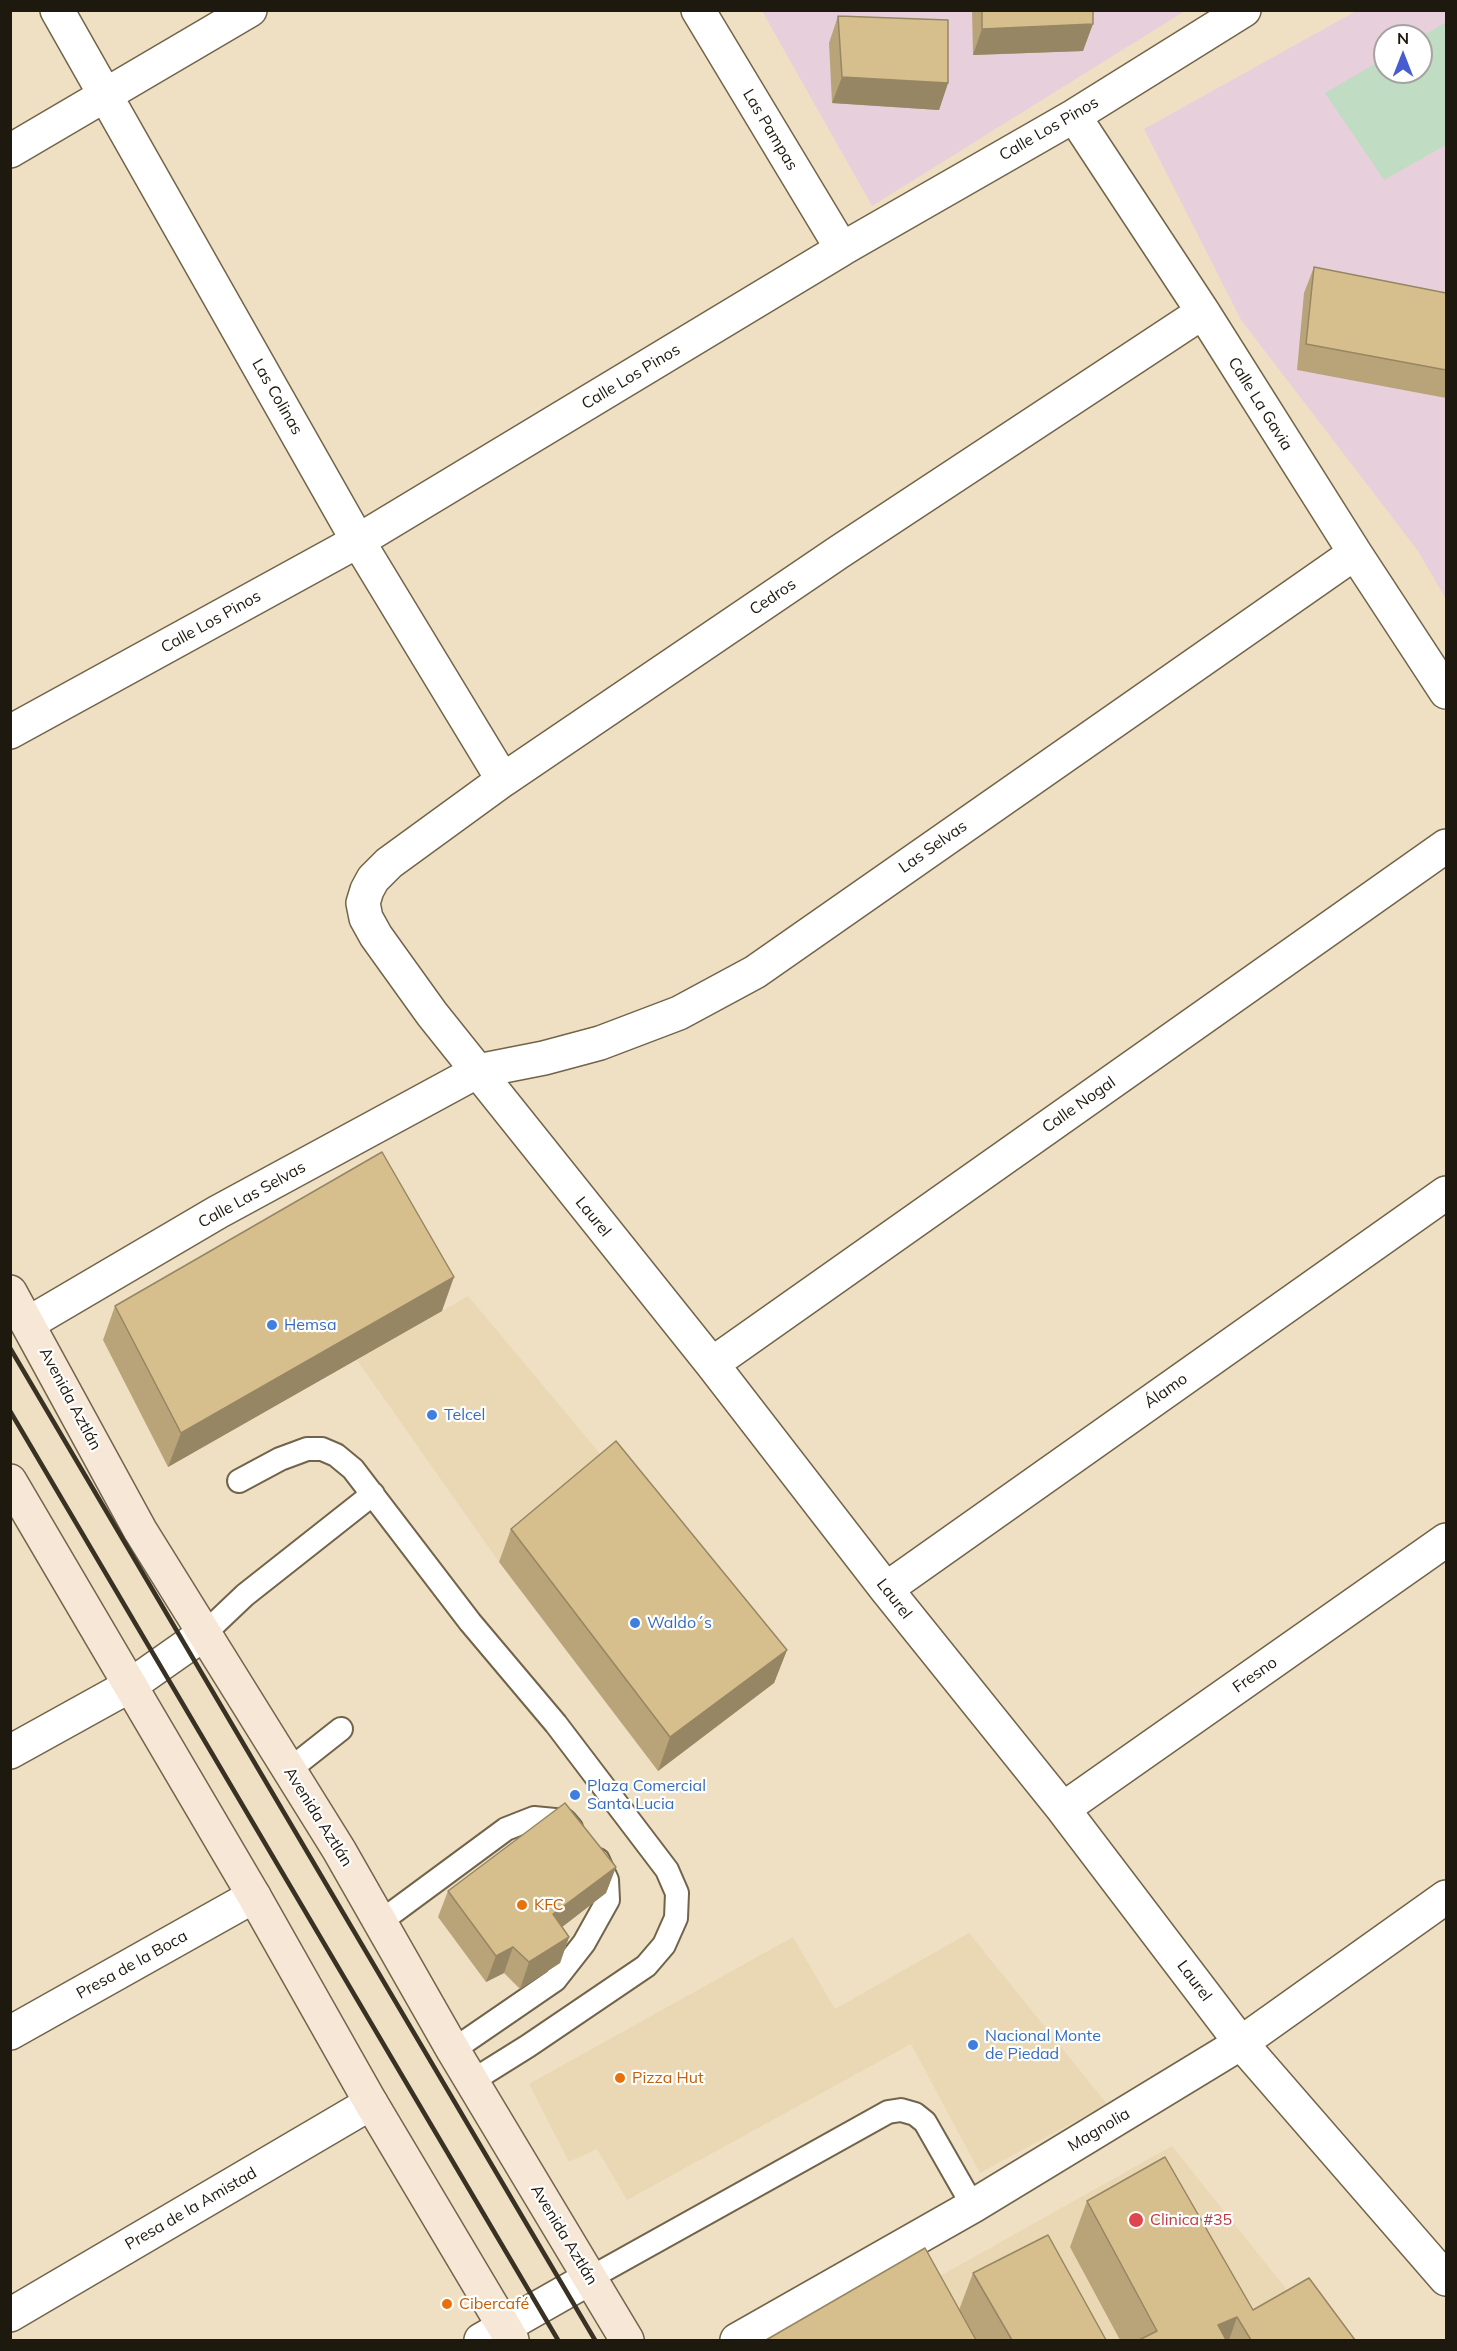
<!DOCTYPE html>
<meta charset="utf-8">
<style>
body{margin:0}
#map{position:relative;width:1457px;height:2351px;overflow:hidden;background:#efe0c3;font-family:Mulish,sans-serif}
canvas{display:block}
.frame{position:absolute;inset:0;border:12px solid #1e190e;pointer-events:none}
.north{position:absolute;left:1373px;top:24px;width:60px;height:60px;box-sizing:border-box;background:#fff;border:2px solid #a5a39f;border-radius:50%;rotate:0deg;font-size:16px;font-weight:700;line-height:24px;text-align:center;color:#1e190e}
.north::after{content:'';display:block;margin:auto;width:21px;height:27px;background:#465cd0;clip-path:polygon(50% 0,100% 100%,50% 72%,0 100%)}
</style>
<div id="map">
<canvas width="1457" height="2351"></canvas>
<div class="frame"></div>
<div class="north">N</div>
</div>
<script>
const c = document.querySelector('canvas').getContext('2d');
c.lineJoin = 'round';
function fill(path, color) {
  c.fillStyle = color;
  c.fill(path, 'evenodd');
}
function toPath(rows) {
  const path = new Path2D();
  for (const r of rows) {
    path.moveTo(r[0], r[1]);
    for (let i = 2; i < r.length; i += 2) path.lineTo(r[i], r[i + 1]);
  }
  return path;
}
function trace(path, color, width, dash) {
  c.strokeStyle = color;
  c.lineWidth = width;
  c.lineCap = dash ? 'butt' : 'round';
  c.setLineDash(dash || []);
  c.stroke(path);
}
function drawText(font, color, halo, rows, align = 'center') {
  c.font = font + ' Mulish,sans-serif';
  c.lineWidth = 4.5;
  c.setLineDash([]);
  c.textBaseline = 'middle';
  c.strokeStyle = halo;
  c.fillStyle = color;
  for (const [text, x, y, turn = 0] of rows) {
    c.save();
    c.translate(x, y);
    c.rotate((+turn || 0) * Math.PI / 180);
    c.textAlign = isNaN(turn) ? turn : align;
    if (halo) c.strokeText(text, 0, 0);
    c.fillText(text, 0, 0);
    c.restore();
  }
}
fill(toPath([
 [468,1296,612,1468,499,1562,357,1360],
 [969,1933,1107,2104,980,2173,911,2044,627,2200,597,2149,569,2162,529,2084,793,1937,835,2009],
 [1172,2146,1327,2340,828,2340,908,2294]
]), '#e9d8b3');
fill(toPath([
 [762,11,1185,11,872,206],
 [1356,11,1446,11,1446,599,1418,551,1241,320,1144,129],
 [1385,36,1421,36,1421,72,1385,72]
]), '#e7d0dc');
fill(toPath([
 [1446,22,1446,145,1384,180,1325,93,1385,58,1385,72,1421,72,1421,37]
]), '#c0dcc2');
const service = toPath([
 [239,1481,280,1459,307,1449,322,1449,336,1455,353,1469,470,1622,556,1724,667,1870,677,1893,676,1918,664,1945,646,1966,528,2046,472,2081],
 [205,1633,245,1595,373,1494],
 [289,1770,341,1729],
 [380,1922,506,1829,534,1818,565,1821,571,1828],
 [453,2050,555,1980,584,1943,608,1900,607,1880,598,1860],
 [590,2278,888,2112,901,2110,915,2114,925,2122,973,2206]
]);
const minor = toPath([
 [57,10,358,541,503,780],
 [698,10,842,249],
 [1074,116,1203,312,1355,553,1446,692],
 [10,151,250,10],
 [1203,312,839,552,503,780,389,863,373,879,367,890,363,903,366,918,376,936,432,1014,712,1364,886,1589,1063,1809,1241,2043,1446,2279],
 [10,732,358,541,842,249,1074,116,1244,10],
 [29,1323,218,1212,478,1071,544,1058,600,1043,679,1013,755,972,1355,553],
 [712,1364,1446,846],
 [886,1589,1446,1193],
 [10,1752,131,1685,205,1633],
 [1063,1809,1446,1540],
 [10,2033,254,1896],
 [10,2315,371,2103],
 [481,2340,590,2278],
 [737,2340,973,2206,1241,2043,1446,1897]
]);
const secondary = toPath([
 [10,1292,140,1530,339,1850,453,2050,627,2340],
 [10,1481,254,1896,371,2103,512,2340]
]);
trace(service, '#71644a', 26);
trace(minor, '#71644a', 36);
trace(secondary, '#71644a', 36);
trace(service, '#fff', 22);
trace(minor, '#fff', 33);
trace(secondary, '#f7e7d6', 33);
trace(toPath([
 [10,1348,595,2340],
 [10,1411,558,2340]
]), '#383124', 4.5);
fill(toPath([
 [972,10,1093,10,1083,51,973,55],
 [838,16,948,83,939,110,832,103,829,43],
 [1314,267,1446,293,1446,398,1297,370,1304,293],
 [115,1306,442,1311,168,1467,103,1340],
 [511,1529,787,1650,774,1683,658,1771,499,1562],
 [616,1867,606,1893,562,1927,569,1937,560,1963,520,1989,504,1973,486,1982,438,1917,448,1891],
 [1087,2201,1253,2310,1355,2340,1120,2340,1070,2247],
 [973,2273,1106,2340,766,2340,959,2310]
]), '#b9a479');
fill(toPath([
 [1093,24,1083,51,973,55,982,29],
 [842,77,948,83,939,110,832,103],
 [454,1277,442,1311,168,1467,181,1433],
 [787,1650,774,1683,658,1771,670,1737],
 [616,1867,606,1893,544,1941,553,1914],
 [569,1937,560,1963,520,1989,529,1962],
 [513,1947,504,1973,486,1982,496,1956],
 [1237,2317,1229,2340,1212,2340,1218,2325]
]), '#968663');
const building = toPath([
 [982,10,1093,10,1093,24,982,29,982,10],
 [838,16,948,20,948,83,842,77,838,16],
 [1314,267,1446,293,1446,370,1306,344,1314,267],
 [382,1152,454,1277,181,1433,115,1306,382,1152],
 [616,1441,787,1650,670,1737,511,1529,616,1441],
 [565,1803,616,1867,553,1914,569,1937,529,1962,513,1947,496,1956,448,1891,565,1803],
 [1165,2157,1253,2310,1309,2278,1355,2340,1251,2340,1237,2317,1218,2325,1226,2340,1139,2340,1157,2331,1087,2201,1165,2157],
 [1048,2235,1106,2340,1012,2340,973,2273,1048,2235],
 [925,2248,976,2340,766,2340,925,2248]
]);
fill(building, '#d7bf8d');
trace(building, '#968663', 1.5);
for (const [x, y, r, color] of [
 [272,1325,6,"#3f7fe0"],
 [432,1415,6,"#3f7fe0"],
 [635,1623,6,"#3f7fe0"],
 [575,1795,6,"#3f7fe0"],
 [522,1905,6,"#e8710a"],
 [973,2045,6,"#3f7fe0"],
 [620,2078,6,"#e8710a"],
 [1136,2220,8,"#e0444e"],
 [447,2304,6,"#e8710a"]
]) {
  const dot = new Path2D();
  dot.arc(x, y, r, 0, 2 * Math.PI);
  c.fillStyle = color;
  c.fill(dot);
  trace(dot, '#fff', 2);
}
drawText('16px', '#1e190e', '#fff', [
 ["Calle Los Pinos",1049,129,-30],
 ["Las Pampas",770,130,59],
 ["Calle Los Pinos",631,377,-31],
 ["Las Colinas",277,397,60],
 ["Calle La Gavia",1260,404,58],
 ["Cedros",773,597,-34],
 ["Calle Los Pinos",211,622,-29],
 ["Las Selvas",933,847,-35],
 ["Calle Nogal",1079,1105,-35],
 ["Calle Las Selvas",252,1195,-29],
 ["Laurel",593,1217,51],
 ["Álamo",1166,1391,-35],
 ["Avenida Aztlán",70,1399,62],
 ["Laurel",894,1599,52],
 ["Fresno",1255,1675,-35],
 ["Avenida Aztlán",318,1817,58],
 ["Presa de la Boca",132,1965,-29],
 ["Laurel",1194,1981,53],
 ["Magnolia",1099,2130,-31],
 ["Presa de la Amistad",191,2209,-30],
 ["Avenida Aztlán",564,2235,59]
]);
drawText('16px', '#366cbe', '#fff', [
 ["Hemsa",284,1325],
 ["Telcel",444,1415],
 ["Waldo´s",647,1623],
 ["Plaza Comercial",587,1786],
 ["Santa Lucia",587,1804],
 ["Nacional Monte",985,2036],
 ["de Piedad",985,2054]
], 'left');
drawText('16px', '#c56008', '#fff', [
 ["KFC",534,1905],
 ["Pizza Hut",632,2078],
 ["Cibercafé",459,2304]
], 'left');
drawText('16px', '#be3a42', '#fff', [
 ["Clinica #35",1150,2220]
], 'left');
</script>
